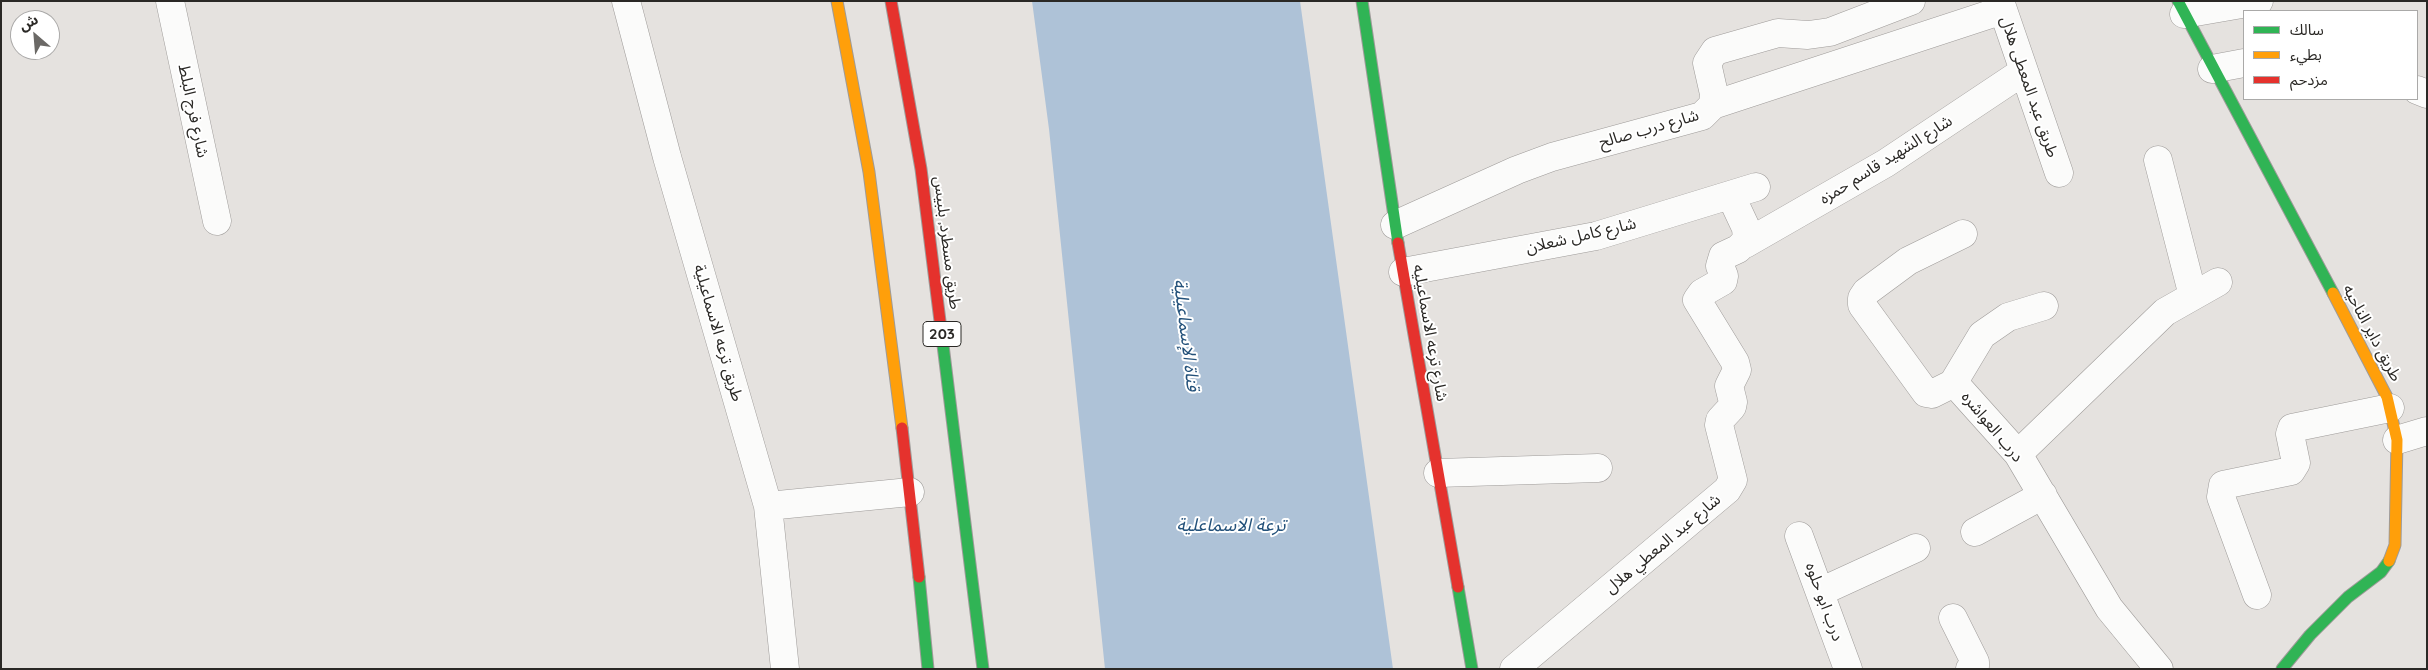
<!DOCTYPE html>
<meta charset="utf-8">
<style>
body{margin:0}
#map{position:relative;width:2428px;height:670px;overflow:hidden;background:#e5e2df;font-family:Quicksand,"Noto Sans Arabic",sans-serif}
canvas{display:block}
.frame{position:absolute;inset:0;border:2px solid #2a2825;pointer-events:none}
.legend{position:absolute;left:2243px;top:10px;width:175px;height:90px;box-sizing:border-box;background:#fff;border:1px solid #aaa9a8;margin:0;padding:6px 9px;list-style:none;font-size:15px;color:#2a2825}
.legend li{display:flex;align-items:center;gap:10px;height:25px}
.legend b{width:25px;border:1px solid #aaa9a8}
.north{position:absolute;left:10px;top:10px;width:50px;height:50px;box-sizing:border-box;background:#fff;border:1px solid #aaa9a8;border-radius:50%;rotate:333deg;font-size:14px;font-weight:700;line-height:20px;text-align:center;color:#2a2825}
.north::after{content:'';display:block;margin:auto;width:18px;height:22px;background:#6b6966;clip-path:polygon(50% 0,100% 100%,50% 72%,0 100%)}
</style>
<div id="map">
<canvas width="2428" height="670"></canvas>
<div class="frame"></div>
<ul class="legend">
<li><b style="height:6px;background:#30b455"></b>سالك</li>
<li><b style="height:6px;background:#ff9f0a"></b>بطيء</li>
<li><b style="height:6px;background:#e5322d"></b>مزدحم</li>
</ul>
<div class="north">ش</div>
</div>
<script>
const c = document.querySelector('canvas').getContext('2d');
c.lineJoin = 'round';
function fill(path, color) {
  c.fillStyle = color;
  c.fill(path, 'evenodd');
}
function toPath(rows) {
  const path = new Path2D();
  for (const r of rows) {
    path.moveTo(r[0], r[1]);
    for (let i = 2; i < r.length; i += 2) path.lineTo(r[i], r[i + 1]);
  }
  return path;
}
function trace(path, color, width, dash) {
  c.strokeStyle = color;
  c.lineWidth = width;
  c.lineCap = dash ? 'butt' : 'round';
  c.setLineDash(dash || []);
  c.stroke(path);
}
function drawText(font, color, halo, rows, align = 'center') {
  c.font = font + ' Quicksand,"Noto Sans Arabic",sans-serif';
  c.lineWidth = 4;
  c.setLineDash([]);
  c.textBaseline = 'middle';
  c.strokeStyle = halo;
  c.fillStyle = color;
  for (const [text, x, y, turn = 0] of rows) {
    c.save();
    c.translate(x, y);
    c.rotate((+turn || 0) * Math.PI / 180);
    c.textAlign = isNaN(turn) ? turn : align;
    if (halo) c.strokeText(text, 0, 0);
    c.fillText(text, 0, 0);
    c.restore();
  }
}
fill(toPath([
 [1032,1,1300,1,1393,669,1105,669,1049,129]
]), '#aec2d7');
const street = toPath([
 [170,1,217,221],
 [626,1,667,157,768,506,785,669],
 [2000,1,2059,173],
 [2184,14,2259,1],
 [2212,69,2244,63],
 [2417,90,2427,94],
 [1713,105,2003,10],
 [2158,160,2193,296],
 [1395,225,1517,170,1552,157,1702,116,1713,105,1714,94,1707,63,1715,51,1778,33,1808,35,1830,32,1911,1],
 [1963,234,1908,261,1866,292,1862,298,1862,305,1926,393,1932,394,1950,385,1957,386,2018,454,2109,608,2159,669],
 [1745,244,1886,163,2024,71],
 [1403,272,1596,236,1756,187],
 [1952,385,1982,335,2008,317,2044,306],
 [2397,440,2427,431],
 [2018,454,2165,312,2218,282],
 [1438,473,1598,468],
 [768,506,910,492],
 [1975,532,2043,495],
 [1799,536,1848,669],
 [1820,592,1916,548],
 [2257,595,2221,497,2223,485,2291,471,2296,463,2290,434,2292,428,2390,408],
 [1953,618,1975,662,1975,666,1970,669],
 [1514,669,1727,490,1733,480,1719,425,1720,420,1732,407,1733,402,1729,386,1737,370,1735,362,1697,300,1702,293,1723,281,1724,276,1720,266,1723,256,1738,249,1747,240,1746,228,1731,196]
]);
const fast = toPath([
 [1362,1,1398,243],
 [2178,1,2333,293],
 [942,337,983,669],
 [919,577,928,669],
 [1458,587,1472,669],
 [2282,669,2310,635,2348,597,2381,572,2389,561]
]);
const slow = toPath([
 [837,1,869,172,902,428],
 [2333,293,2387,397,2397,440,2395,545,2389,561]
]);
const jam = toPath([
 [891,1,921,169,942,337],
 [1398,243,1458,587],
 [902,428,919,577]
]);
trace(street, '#9e9b99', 29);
trace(fast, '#9e9b99', 13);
trace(slow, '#9e9b99', 13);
trace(jam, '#9e9b99', 13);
trace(street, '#fbfbfa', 28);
trace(fast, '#30b455', 11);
trace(slow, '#ff9f0a', 11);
trace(jam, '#e5322d', 11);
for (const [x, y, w] of [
 [942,334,38]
]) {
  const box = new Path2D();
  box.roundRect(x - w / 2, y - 12.5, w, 25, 4);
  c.fillStyle = '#fff';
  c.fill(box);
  trace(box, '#2a2825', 1);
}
drawText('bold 15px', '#2a2825', null, [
 ["203",942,334]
]);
drawText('16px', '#2a2825', '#fff', [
 ["طريق عبد المعطى هلال",2029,87,71],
 ["شارع فرج البلط",193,111,78],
 ["شارع درب صالح",1649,129,-16],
 ["شارع الشهيد قاسم حمزه",1886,160,-32],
 ["شارع كامل شعلان",1581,236,-13],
 ["طريق مسطرد, بلبيس",947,243,83],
 ["طريق ترعه الاسماعيلية",718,333,74],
 ["شارع ترعه الاسماعيليه",1430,333,80],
 ["طريق داير الناحيه",2372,333,62],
 ["درب العواشره",1992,427,50],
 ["شارع عبد المعطي هلال",1663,544,-40],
 ["درب ابو حلوه",1824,602,70]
]);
drawText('italic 18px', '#23517a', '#fff', [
 ["قناة الإسماعيلية",1186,335,83],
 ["ترعة الاسماعلية",1231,526]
]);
</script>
